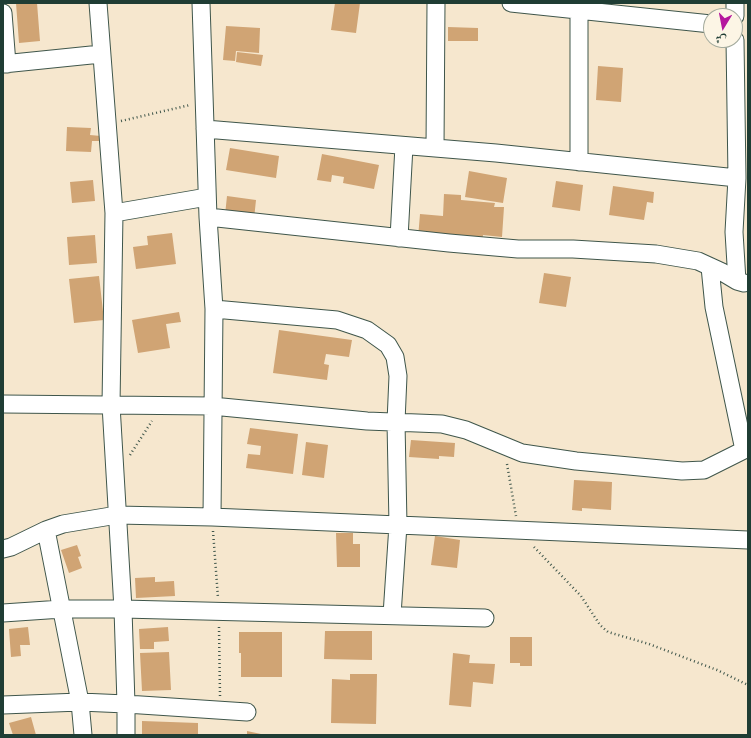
<!DOCTYPE html>
<meta charset="utf-8">
<style>
body{margin:0}
#map{position:relative;width:751px;height:738px;overflow:hidden;background:#f6e7ce;font-family:"Libre Bodoni",Amiri,serif}
canvas{display:block}
.frame{position:absolute;inset:0;border:4px solid #1f3d34;pointer-events:none}
.north{position:absolute;left:703px;top:8px;width:40px;height:40px;box-sizing:border-box;background:#fcf5e5;border:1px solid #a4ab9e;border-radius:50%;rotate:190deg;font-size:11px;font-weight:700;line-height:16px;text-align:center;color:#1f3d34}
.north::after{content:'';display:block;margin:auto;width:14px;height:18px;background:#b5179e;clip-path:polygon(50% 0,100% 100%,50% 72%,0 100%)}
</style>
<div id="map">
<canvas width="751" height="738"></canvas>
<div class="frame"></div>
<div class="north">ش</div>
</div>
<script>
const c = document.querySelector('canvas').getContext('2d');
c.lineJoin = 'round';
function fill(path, color) {
  c.fillStyle = color;
  c.fill(path, 'evenodd');
}
function toPath(rows) {
  const path = new Path2D();
  for (const r of rows) {
    path.moveTo(r[0], r[1]);
    for (let i = 2; i < r.length; i += 2) path.lineTo(r[i], r[i + 1]);
  }
  return path;
}
function trace(path, color, width, dash) {
  c.strokeStyle = color;
  c.lineWidth = width;
  c.lineCap = dash ? 'butt' : 'round';
  c.setLineDash(dash || []);
  c.stroke(path);
}
fill(toPath([
 [16,3,37,3,40,41,19,43],
 [335,3,360,3,356,33,331,30],
 [226,26,260,28,259,53,236,51,235,61,223,60],
 [448,27,478,28,478,41,448,41],
 [237,52,263,55,261,66,236,62],
 [598,66,623,68,621,102,596,100],
 [67,127,91,128,90,135,101,136,100,141,92,141,91,152,66,151],
 [230,148,279,156,276,178,226,170],
 [322,154,379,165,374,189,343,183,344,177,332,175,331,182,317,180],
 [469,171,507,178,503,203,465,197],
 [93,180,95,201,72,203,70,182],
 [556,181,583,185,580,211,552,207],
 [613,186,654,192,653,203,647,202,644,220,609,215],
 [444,194,461,195,461,200,495,203,494,207,504,207,502,237,483,235,482,244,418,238,420,214,443,216],
 [227,196,256,200,254,219,225,215],
 [172,233,176,264,136,269,133,247,148,245,147,236],
 [95,235,97,263,69,265,67,237],
 [544,273,571,277,566,307,539,303],
 [99,276,104,320,74,323,69,279],
 [179,312,181,322,166,324,170,348,138,353,132,320],
 [279,330,352,340,349,357,326,354,324,364,329,365,327,380,273,373],
 [250,428,298,434,293,474,246,468,248,454,260,455,261,446,247,444],
 [411,440,455,443,454,457,439,456,439,459,409,457],
 [306,442,328,445,324,478,302,475],
 [574,480,612,482,611,510,582,508,582,511,572,510],
 [336,533,353,533,353,544,360,544,360,567,337,567],
 [435,536,460,540,457,568,431,565],
 [77,545,81,556,78,557,82,568,69,573,61,550],
 [155,577,155,582,174,581,175,596,136,598,135,578],
 [28,627,30,645,20,645,21,656,11,657,9,629],
 [168,627,169,641,154,642,154,649,140,649,139,629],
 [325,631,372,631,372,660,324,659],
 [239,632,282,632,282,677,241,677,241,653,239,653],
 [510,637,532,637,532,666,520,666,520,663,510,663],
 [169,652,171,690,142,691,140,653],
 [453,653,470,655,469,663,495,664,493,684,473,682,471,707,449,705],
 [350,674,377,674,376,724,331,723,332,679,350,680],
 [31,717,36,735,13,735,9,723],
 [142,721,198,723,198,735,142,735],
 [247,731,261,734,261,735,247,735]
]), '#d0a474');
const street = toPath([
 [98,3,114,213,111,405,123,609,126,704,247,712],
 [201,3,208,217,214,309,212,517],
 [511,3,711,24],
 [579,3,579,162],
 [3,13,7,64],
 [735,16,735,3],
 [3,64,101,54],
 [205,129,496,153,737,178,735,40],
 [435,148,436,3],
 [737,178,734,232,737,281,744,283],
 [114,213,207,197],
 [208,217,449,243,518,249,573,249,656,254,698,261,722,272,737,281],
 [399,238,404,146],
 [214,309,337,320,367,330,388,345,395,357,398,376,396,422,398,525,392,615],
 [3,404,212,406,367,421,442,424,466,430,522,453,576,461,682,471,704,470,744,450,714,307,710,267],
 [3,549,11,547,46,530,63,524,117,515,212,517,748,540],
 [3,613,62,609,123,609,485,618],
 [3,705,80,702,46,530],
 [83,735,80,702,126,704,126,735]
]);
trace(street, '#3f564b', 19);
trace(toPath([
 [121,121,190,105],
 [130,455,152,421],
 [507,464,516,516],
 [213,531,218,598],
 [534,547,581,596,600,625,608,632,649,644,717,670,748,685],
 [219,627,220,696]
]), '#3f564b', 2.5, [1, 3]);
trace(street, '#fff', 17);
</script>
